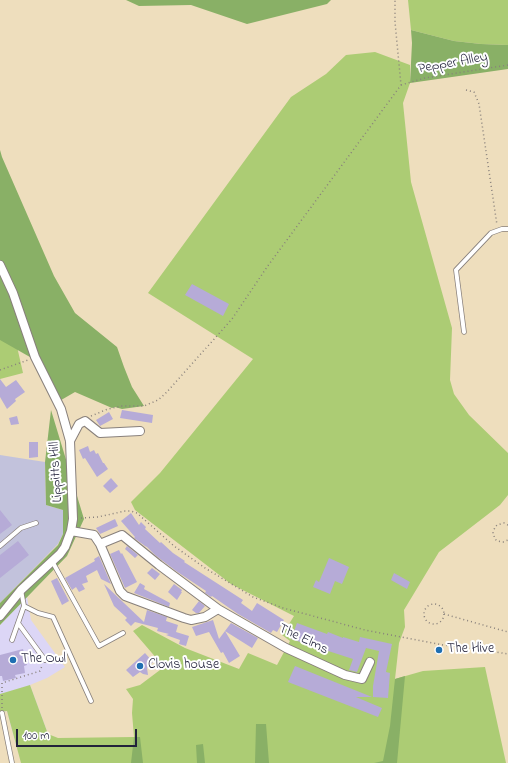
<!DOCTYPE html>
<style>
body{margin:0}
#map{position:relative;width:508px;height:763px;overflow:hidden;background:#eedebd;font-family:"Indie Flower",sans-serif}
canvas{display:block}
.scale{position:absolute;left:16px;top:729px;width:121px;height:18px;box-sizing:border-box;border:2px solid #22223b;border-top:0;padding-left:5px;font-size:12px;line-height:14px;white-space:nowrap;color:#22223b;-webkit-text-stroke:3px #fff;paint-order:stroke}
</style>
<div id="map">
<canvas width="508" height="763"></canvas>
<div class="scale">100 m</div>
</div>
<script>
const c = document.querySelector('canvas').getContext('2d');
c.lineJoin = 'round';
function fill(path, color) {
  c.fillStyle = color;
  c.fill(path, 'evenodd');
}
function toPath(rows) {
  const path = new Path2D();
  for (const r of rows) {
    if (r.length === 3) {
      path.moveTo(r[0] + r[2], r[1]);
      path.arc(r[0], r[1], r[2], 0, 2 * Math.PI);
      continue;
    }
    path.moveTo(r[0], r[1]);
    for (let i = 2; i < r.length; i += 2) path.lineTo(r[i], r[i + 1]);
  }
  return path;
}
function trace(path, color, width, dash) {
  c.strokeStyle = color;
  c.lineWidth = width;
  c.lineCap = dash ? 'butt' : 'round';
  c.setLineDash(dash || []);
  c.stroke(path);
}
function drawText(font, color, halo, rows, align = 'center') {
  c.font = font + ' "Indie Flower",sans-serif';
  c.lineWidth = 4;
  c.setLineDash([]);
  c.textBaseline = 'middle';
  c.strokeStyle = halo;
  c.fillStyle = color;
  for (const [text, x, y, turn = 0] of rows) {
    c.save();
    c.translate(x, y);
    c.rotate((+turn || 0) * Math.PI / 180);
    c.textAlign = isNaN(turn) ? turn : align;
    if (halo) c.strokeText(text, 0, 0);
    c.fillText(text, 0, 0);
    c.restore();
  }
}
fill(toPath([
 [27,597,31,620,65,667,47,678,30,685,48,734,16,745,7,711,0,712,0,625]
]), '#dcd6f6');
fill(toPath([
 [0,455,45,462,46,505,63,510,63,534,58,544,0,603]
]), '#c2c2dc');
fill(toPath([
 [408,0,508,0,508,45,481,44,454,41,411,30],
 [375,52,410,65,410,83,403,103,411,182,452,328,450,380,454,394,469,415,508,453,508,495,500,505,439,552,404,610,405,627,399,643,395,679,423,671,485,667,506,763,21,763,7,711,0,712,0,694,30,685,48,734,58,738,134,737,132,713,133,699,126,689,140,685,164,667,133,631,142,625,185,648,239,669,248,653,277,665,290,641,282,635,294,616,231,584,135,510,131,502,160,473,253,359,148,293,291,97,326,74,346,55],
 [0,282,6,298,23,373,0,379]
]), '#accc74');
fill(toPath([
 [126,0,331,0,327,4,247,24,191,5,139,6],
 [411,30,454,41,481,44,508,45,508,69,410,83,412,43],
 [0,150,2,157,54,276,75,313,117,347,124,367,132,387,144,406,122,409,115,407,112,408,75,392,56,403,46,386,44,365,0,340],
 [51,410,84,519,67,556,0,625,0,603,58,545,63,534,63,510,46,505,45,462],
 [405,676,397,763,374,763,383,761,390,726,395,679],
 [256,724,266,724,269,763,255,763],
 [134,737,140,737,143,763,131,763],
 [203,744,205,763,197,763,196,745]
]), '#89b066');
fill(toPath([
 [192,284,229,304,223,316,185,295],
 [0,379,6,387,16,380,25,392,15,399,16,401,7,409,0,397],
 [122,410,153,415,152,423,120,418],
 [109,412,113,419,100,426,96,420],
 [17,416,19,424,11,425,9,418],
 [29,442,38,442,38,457,29,458],
 [88,446,90,452,94,450,96,454,98,453,103,463,104,463,108,469,97,477,85,458,83,459,79,450],
 [111,478,118,486,110,493,103,486],
 [0,510,12,525,0,534],
 [131,513,139,525,141,522,146,527,145,529,160,543,161,542,173,553,185,561,184,562,243,600,241,603,252,611,257,603,284,620,277,632,273,630,271,633,238,614,212,596,211,597,205,593,206,591,176,571,155,555,147,547,145,546,134,538,135,537,121,521],
 [115,519,118,526,100,534,96,528],
 [18,541,29,555,0,578,0,555],
 [127,546,138,555,135,558,125,549],
 [119,550,121,554,122,553,137,582,125,588,110,554],
 [99,556,111,584,101,579,97,570,86,576,88,582,82,584,85,589,79,592,76,587,72,590,65,578,95,561,94,559],
 [329,558,349,567,342,584,335,581,330,594,313,587,316,580,319,582],
 [152,568,160,574,155,580,147,573],
 [394,573,410,582,407,589,391,580],
 [57,578,69,601,62,605,51,581],
 [140,583,145,586,144,589,170,603,169,607,134,593],
 [104,584,144,622,147,610,167,617,166,621,178,625,176,632,189,636,186,646,179,644,180,640,166,635,169,634,157,631,158,628,135,622,131,626,125,620,127,618,114,606],
 [174,584,182,590,181,592,182,592,177,600,168,592],
 [199,601,205,606,199,613,196,613,192,610],
 [213,620,219,639,231,623,258,638,252,648,225,631,240,656,229,663,223,652,221,653,209,632,196,636,192,627],
 [297,623,327,634,328,632,343,638,343,637,359,642,360,637,392,644,386,672,390,673,388,698,373,697,373,686,379,651,366,648,357,672,349,670,353,659,291,639],
 [23,649,27,665,24,666,25,673,15,675,16,678,3,681,2,676,0,676,0,655],
 [145,653,153,662,147,668,148,675,143,674,140,672,133,677,126,670],
 [295,666,372,697,356,697,382,708,378,717,288,682]
]), '#b6abd7');
const lane = toPath([
 [464,332,456,270,491,233,502,229,508,229],
 [0,546,21,528,36,523],
 [52,561,99,646,123,633],
 [24,606,38,613,53,617,91,701],
 [18,623,45,660],
 [12,640,24,606,21,590],
 [2,713,12,763]
]);
const street = toPath([
 [0,265,13,293,35,357,61,409,70,441,73,519,71,531,65,547,60,554,21,590,0,616],
 [70,441,79,424,85,421,100,433,140,431],
 [71,531,94,535,100,544,122,535,159,565,218,609,286,648,345,675,362,679,370,662],
 [100,544,120,591,125,596,184,618,191,620,205,617,218,609]
]);
trace(lane, '#88807c', 5.5);
trace(street, '#88807c', 10);
trace(toPath([
 [401,85,425,78,508,65],
 [466,90,474,92,479,104,497,225],
 [0,370,28,360],
 [91,416,108,409,122,406,144,406,158,400,165,394,232,319,267,267,401,85,395,22,395,0],
 [81,518,98,517,125,511,131,511,137,513,174,546,205,568,253,597,283,608,365,630,443,645,478,649,508,654],
 [508,525,504,523,497,525,495,527,493,533,495,539,497,541,503,542,508,540],
 [434,614,10],
 [444,614,508,632],
 [2,708,2,683,40,671,42,666]
]), '#88807c', 1.5, [1, 3]);
trace(lane, '#fff', 4);
trace(street, '#fff', 8);
for (const [x, y, r, color] of [
 [439,650,4,"#1f6fb2"],
 [13,660,4,"#1f6fb2"],
 [140,666,4,"#1f6fb2"]
]) {
  const dot = new Path2D();
  dot.arc(x, y, r, 0, 2 * Math.PI);
  c.fillStyle = color;
  c.fill(dot);
  trace(dot, '#fff', 1.5);
}
drawText('14px', '#22223b', '#fff', [
 ["Pepper Alley",453,64,-10],
 ["Lippitts Hill",57,472,-93],
 ["The Elms",303,640,26]
]);
drawText('14px', '#22223b', '#fff', [
 ["The Hive",447,650],
 ["The Owl",21,660],
 ["Clovis house",148,666]
], 'left');
</script>
